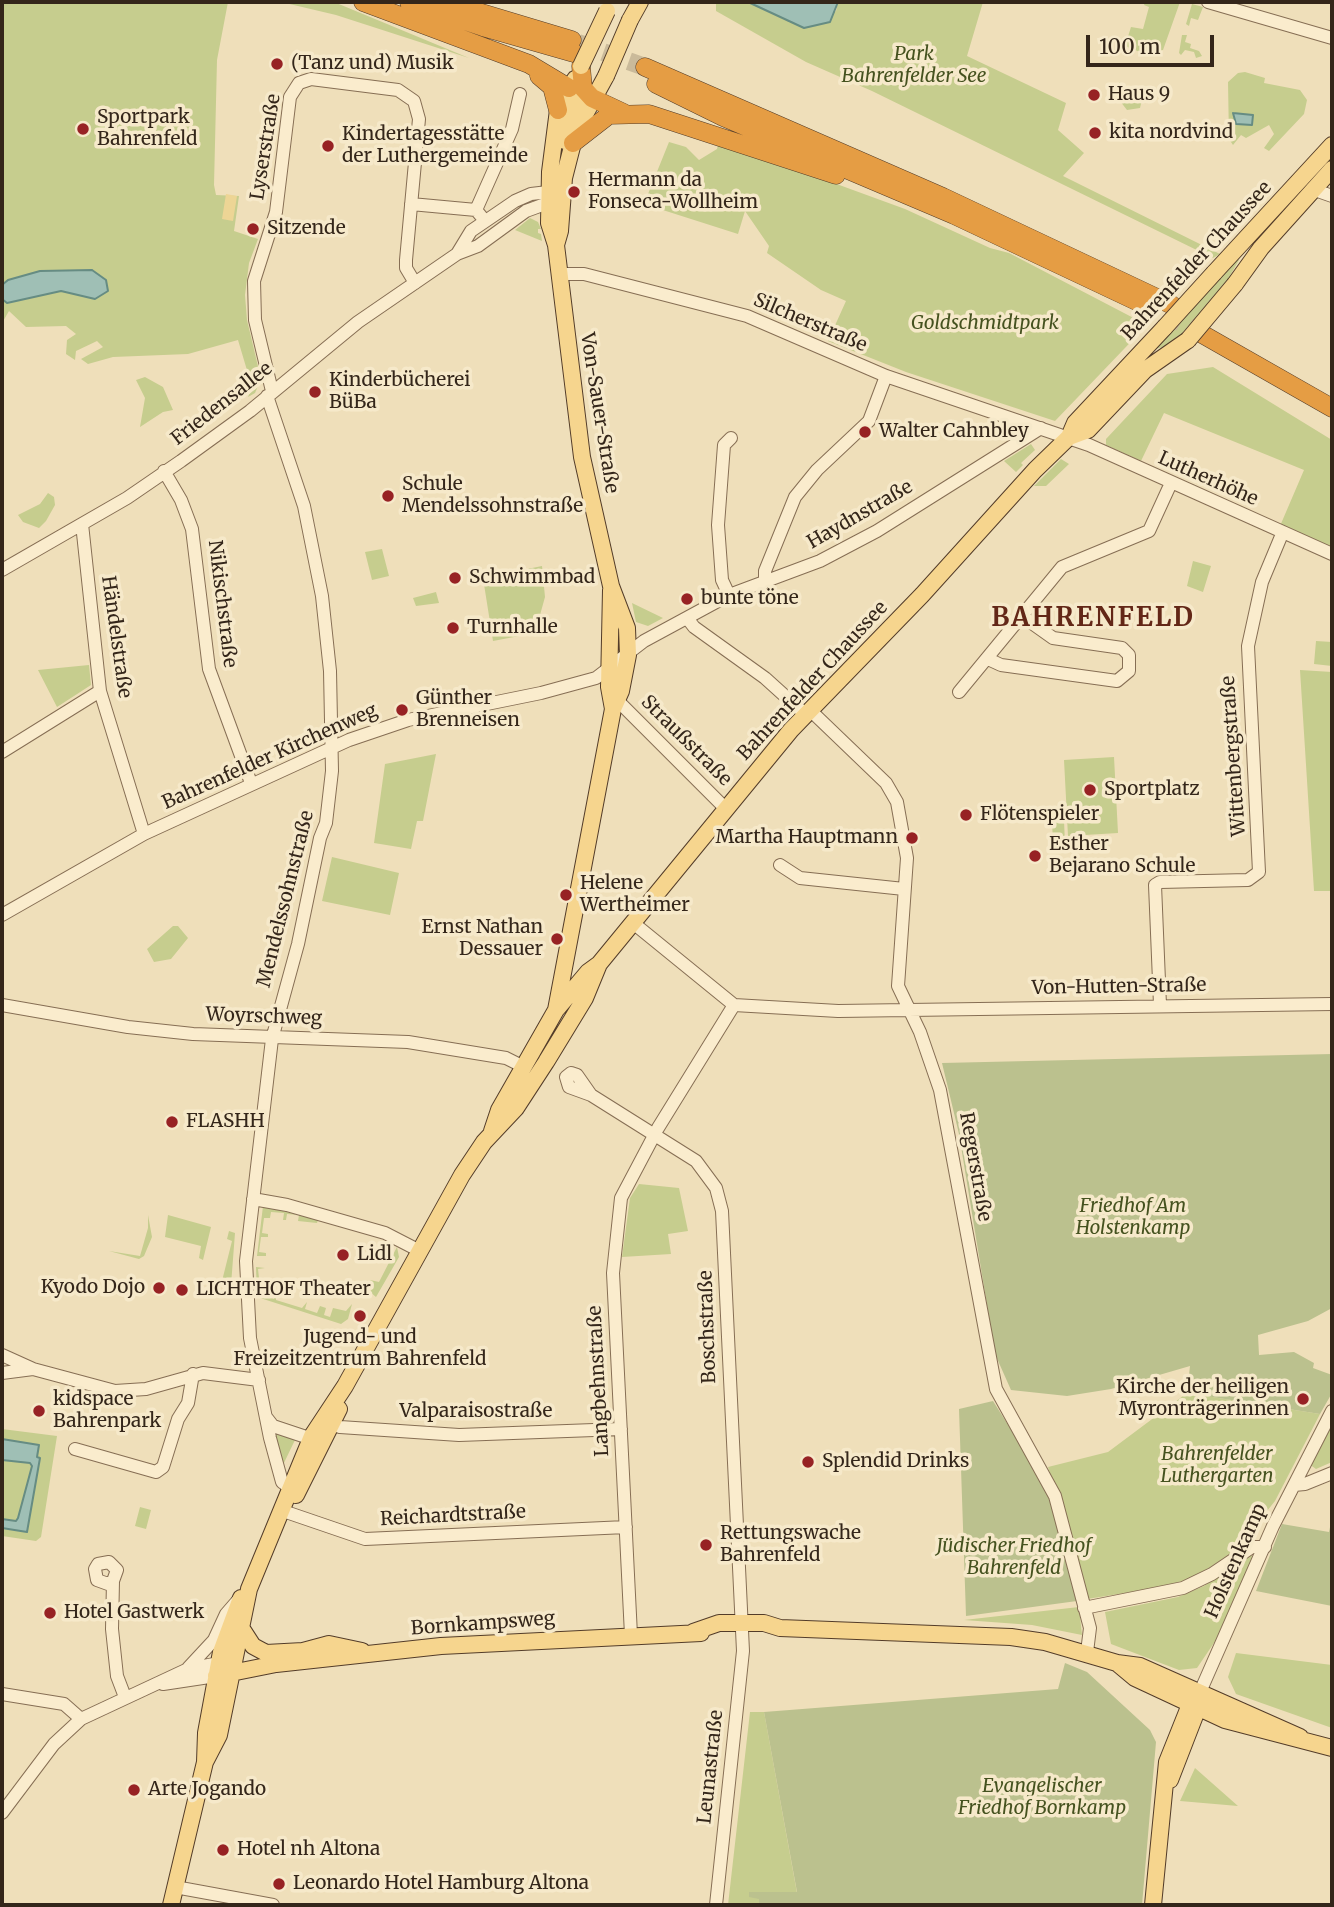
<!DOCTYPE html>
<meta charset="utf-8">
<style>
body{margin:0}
#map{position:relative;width:1334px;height:1907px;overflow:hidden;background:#efdfba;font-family:Merriweather,serif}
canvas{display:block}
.frame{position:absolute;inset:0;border:4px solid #34261a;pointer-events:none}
.scale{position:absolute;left:1086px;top:35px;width:128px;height:32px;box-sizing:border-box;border:4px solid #34261a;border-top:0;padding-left:9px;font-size:21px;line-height:24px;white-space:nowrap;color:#34261a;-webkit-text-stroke:5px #f6e9ca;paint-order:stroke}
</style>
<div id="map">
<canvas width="1334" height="1907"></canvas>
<div class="frame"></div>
<div class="scale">100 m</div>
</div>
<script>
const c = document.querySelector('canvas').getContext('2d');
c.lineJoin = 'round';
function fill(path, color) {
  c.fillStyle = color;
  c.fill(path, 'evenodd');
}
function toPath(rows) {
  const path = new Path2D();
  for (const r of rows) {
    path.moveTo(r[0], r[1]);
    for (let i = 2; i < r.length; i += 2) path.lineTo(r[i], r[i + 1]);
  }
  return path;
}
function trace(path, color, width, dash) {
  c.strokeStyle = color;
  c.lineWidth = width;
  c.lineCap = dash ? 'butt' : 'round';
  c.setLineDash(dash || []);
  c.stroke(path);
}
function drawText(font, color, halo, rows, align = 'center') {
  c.font = font + ' Merriweather,serif';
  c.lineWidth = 7;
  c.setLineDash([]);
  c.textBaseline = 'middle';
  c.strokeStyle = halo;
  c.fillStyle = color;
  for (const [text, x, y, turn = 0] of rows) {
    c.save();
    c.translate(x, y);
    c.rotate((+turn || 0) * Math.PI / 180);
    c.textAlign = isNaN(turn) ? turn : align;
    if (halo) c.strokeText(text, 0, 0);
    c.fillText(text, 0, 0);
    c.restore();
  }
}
fill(toPath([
 [2,2,228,2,217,60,214,185,216,195,239,196,234,231,258,239,249,263,245,295,247,320,261,379,255,393,248,397,252,387,238,340,188,354,113,357,88,364,81,359,103,347,97,341,76,351,75,360,66,354,67,340,76,334,66,326,26,327,9,311,2,323],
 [281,2,334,2,469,58,336,15],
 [716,2,747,2,804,28,836,11,838,2,983,2,967,56,1066,103,1058,130,1084,153,1063,176,1220,254,1213,258,872,91,806,62,716,11],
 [1145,2,1180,2,1163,50,1140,52,1125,46,1131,27,1143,29,1149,7,1144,5],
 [1192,4,1203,7,1198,20,1191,18,1189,26,1186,24],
 [1182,35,1187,35,1185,42,1191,44,1190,48,1199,51,1202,56,1196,58,1194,52,1185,50,1181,55,1179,53],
 [1245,72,1265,78,1264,83,1300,90,1307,100,1304,114,1269,151,1264,148,1274,134,1269,125,1246,138,1241,135,1233,145,1229,139,1228,82,1238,73],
 [1119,82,1128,87,1145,87,1140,108,1127,110,1120,101,1117,102],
 [719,141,905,209,990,248,1009,253,1147,325,1055,421,906,372,828,341,846,301,821,290,767,253,769,246,745,211,738,234,644,204,669,142,686,147,699,160,717,149],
 [530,218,538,222,541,229,538,229,538,233,541,234,542,241,515,230],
 [1236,257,1239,260,1228,279,1178,338,1167,346,1151,350],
 [1213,367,1332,440,1332,547,1280,526,1304,470,1164,413,1141,461,1106,445,1106,439,1167,374],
 [145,377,163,387,173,410,163,412,140,427,145,398,136,380],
 [1031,444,1035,450,1021,463,1023,465,1016,472,1004,461],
 [1061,459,1069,464,1046,486,1034,486],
 [48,493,54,497,55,505,46,521,39,528,23,522,18,515,40,504],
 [382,549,389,576,372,580,365,552],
 [1193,561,1211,566,1203,592,1187,586],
 [542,566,545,597,535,633,493,641,483,578],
 [436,592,439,603,416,606,413,598],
 [632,603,663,618,648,626,636,622],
 [1316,641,1332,642,1332,666,1314,664],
 [89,665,91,685,57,707,38,670],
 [1300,670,1332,672,1332,891,1314,891],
 [436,754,423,821,417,821,411,849,374,843,385,764],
 [1114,757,1118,833,1068,836,1064,760],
 [1052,820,1064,820,1065,845,1053,845],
 [332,857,399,873,390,915,322,901],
 [173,926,178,926,188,938,171,959,154,962,147,949],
 [639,1184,679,1188,688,1231,668,1234,671,1254,622,1257,630,1198],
 [263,1206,318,1220,317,1223,298,1221,299,1215,287,1214,286,1220,283,1220,284,1213,271,1212,270,1218,264,1218,262,1233,268,1234,268,1237,261,1237,259,1252,266,1253,266,1256,257,1256],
 [148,1215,152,1237,144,1256,139,1259,109,1251,140,1256,148,1228],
 [168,1215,211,1227,203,1260,199,1258,201,1246,165,1237],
 [229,1231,235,1233,231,1285,222,1281,232,1241,227,1239],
 [397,1247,399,1257,376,1297,370,1292,372,1289,368,1287,370,1280,379,1282],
 [256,1267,265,1268,258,1269,259,1278,265,1278,258,1281,258,1287,264,1288,263,1296,274,1299,276,1293,276,1300,302,1308,307,1302,305,1309,317,1313,320,1306,326,1308,324,1315,330,1317,333,1308,346,1311,352,1304,348,1319,341,1324,257,1297],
 [1187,1393,1320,1414,1275,1501,1235,1551,1195,1577,1163,1587,1087,1599,1048,1467,1108,1452],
 [1332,1426,1332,1462,1316,1469,1309,1464],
 [2,1429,57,1436,41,1537,36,1541,2,1536],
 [272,1433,295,1440,282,1467],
 [140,1507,151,1510,146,1529,135,1526],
 [1250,1555,1253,1556,1220,1634,1197,1668,1179,1670,1111,1644,1105,1612,1178,1597,1204,1586],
 [1079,1607,1082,1635,1032,1625,964,1620],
 [1236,1653,1332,1665,1332,1728,1236,1694,1228,1677],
 [750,1712,764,1712,797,1893,760,1899,759,1905,728,1905],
 [1195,1768,1238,1806,1180,1801]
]), '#c6cd8e');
fill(toPath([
 [226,194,237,196,233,221,222,219]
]), '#edd595');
fill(toPath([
 [1332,1054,1332,1308,1308,1321,1258,1335,1259,1355,1294,1352,1314,1363,1313,1368,1332,1375,1332,1393,1320,1414,1187,1393,1190,1366,1111,1389,1067,1396,1011,1390,995,1354,959,1134,942,1063],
 [993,1401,1046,1485,1077,1601,966,1616,959,1409],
 [1332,1517,1332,1606,1256,1591,1282,1524,1329,1532],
 [1065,1663,1087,1672,1150,1730,1156,1742,1142,1905,759,1905,759,1899,749,1897,749,1892,797,1892,764,1712,1058,1689]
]), '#bbc18e');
const water = toPath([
 [748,2,838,2,830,22,804,28,748,2],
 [1233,113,1253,115,1252,125,1236,124,1233,113],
 [92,270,106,280,108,291,95,299,61,291,7,303,2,299,2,285,8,280,40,271,92,270],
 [2,1439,39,1445,37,1457,40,1458,27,1532,2,1528,2,1519,16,1521,18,1518,32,1466,30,1463,2,1460,2,1439]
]);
fill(water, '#9fbfb5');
trace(water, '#668c83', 2);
trace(toPath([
 [578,43,645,67],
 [1165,314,1202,334]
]), '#caba9a', 18, [18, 9]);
const minor = toPath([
 [1208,2,1332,38],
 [1312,189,1332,196],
 [411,204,476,210,481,216],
 [476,210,512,129,520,94],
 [457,254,471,231,515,201,531,194,548,192,558,195],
 [559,274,584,274,747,316,886,376,1089,445,1332,554],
 [272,391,255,320,254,281,276,212,290,97,299,83,311,79,398,90,414,101,419,119,406,260,406,268,415,283],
 [267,396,304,506,322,596,330,671,332,771,326,823,320,838,298,944,272,1039,246,1261,250,1338,270,1438,282,1482,289,1487,298,1485],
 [164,471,181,500,192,529,209,669,251,783],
 [82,524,100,691,144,834],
 [2,570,127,498,181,461,250,411,358,322,457,254,478,246,526,211,556,200],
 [765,581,765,571,795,497,817,470,869,421,886,376],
 [729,595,722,580,718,525,724,445,731,438],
 [687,618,694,627,765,678,806,715],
 [988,659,1001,665,1117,681,1129,671,1129,655,1122,648,1053,638,1022,616],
 [959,692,1062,567,1149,531,1171,483],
 [617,700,726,809],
 [810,710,886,783,897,802,907,858,898,986,920,1032,940,1090,996,1389,1055,1496,1090,1628,1087,1652],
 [2,752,100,691],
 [780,865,800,878,904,889],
 [2,915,144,834,349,740,408,720,541,693,596,678,644,641,729,595,820,561,877,531,1041,428],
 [632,922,734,1005],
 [2,1005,128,1027,193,1034,408,1042,506,1058,524,1067],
 [1160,1005,1155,885,1160,882,1248,880,1259,872,1248,646,1262,582,1282,534],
 [591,1095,577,1075,571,1073,566,1077,569,1087,591,1095,696,1161,716,1188,722,1211,743,1651,716,1905],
 [253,1199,287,1205,385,1233,418,1250],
 [2,1355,33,1369,115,1391,146,1389,203,1373,259,1380],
 [2,1373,33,1369],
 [266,1417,273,1426,306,1437,315,1445],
 [331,1424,340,1427,459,1435,621,1429],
 [75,1449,156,1472,163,1467,178,1419,188,1403,193,1374],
 [1294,1485,1305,1484,1332,1473],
 [286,1512,365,1539,626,1527],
 [113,1581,108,1584,97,1580,95,1569,98,1564,109,1562,117,1570,113,1581,112,1629,117,1676,125,1697],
 [1084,1608,1183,1588,1212,1574,1252,1547,1265,1547],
 [631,1635,613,1273,621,1198,658,1128,734,1005,838,1011,1332,1004],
 [188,1668,214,1640,226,1614,239,1599],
 [163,1684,216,1676],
 [1200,1692,1273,1526,1332,1411],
 [2,1694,64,1704,81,1719],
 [2,1813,54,1744,81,1719,188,1669,219,1663],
 [175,1887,273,1905]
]);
const major = toPath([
 [630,20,640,2],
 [565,141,573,105,583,88],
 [556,245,560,231,564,178,576,131,606,76],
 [1214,273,1332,145],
 [1235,284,1261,248,1332,169],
 [1069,437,1075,423,1165,327],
 [611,590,609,687,613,709],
 [556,1010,613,709,621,691,628,655,627,628,611,586,582,457,556,245,549,223,550,172,558,110,575,79],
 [492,1131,499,1110,556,1010,588,972,599,964],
 [296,1495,339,1409],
 [242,1629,253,1646,266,1653,303,1651,329,1644,362,1651],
 [693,1632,719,1623,764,1623,780,1628,1011,1637,1045,1642,1117,1663,1140,1666,1300,1737],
 [1117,1663,1135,1678,1225,1720,1332,1748],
 [216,1676,276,1664,441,1646,701,1633],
 [205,1762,219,1735,249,1589,312,1436,345,1386,462,1175,484,1142,516,1108,546,1062,585,998,599,964,791,730,922,595,1035,470,1069,437,1088,430,1145,370,1188,340],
 [1170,1780,1201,1700],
 [171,1905,205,1762,206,1733,221,1652,241,1598],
 [1153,1905,1167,1762,1193,1697]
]);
const highway = toPath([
 [363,2,529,64,569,88],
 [409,2,483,27,574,53],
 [445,2,572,40],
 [581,66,583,88,592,98,624,113],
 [645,67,943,197,1172,305],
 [539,76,552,87,558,110],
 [656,84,723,117,954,215,1151,308],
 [573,143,609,115,649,114,836,175],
 [1202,334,1332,408]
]);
trace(minor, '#866e54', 14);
trace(major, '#533c29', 18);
trace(highway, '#533c29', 19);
trace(minor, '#faeccd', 12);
trace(major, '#f6d58e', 16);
trace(highway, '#e59d44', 18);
const majorBridge = toPath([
 [581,66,607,11],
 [606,76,630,20],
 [1165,327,1214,273],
 [1188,340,1235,284]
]);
trace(majorBridge, '#533c29', 18, []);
trace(majorBridge, '#f6d58e', 16);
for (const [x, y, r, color] of [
 [277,64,7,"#972224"],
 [1094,95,7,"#972224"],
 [83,129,7,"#972224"],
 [1095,133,7,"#972224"],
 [328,146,7,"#972224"],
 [574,192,7,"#972224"],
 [253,229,7,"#972224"],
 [315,392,7,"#972224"],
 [865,432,7,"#972224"],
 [388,496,7,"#972224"],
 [455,578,7,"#972224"],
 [687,599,7,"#972224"],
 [453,628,7,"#972224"],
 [402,710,7,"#972224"],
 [1090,790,7,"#972224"],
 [966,815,7,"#972224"],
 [912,838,7,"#972224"],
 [1035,856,7,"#972224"],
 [566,895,7,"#972224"],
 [557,939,7,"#972224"],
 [172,1122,7,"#972224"],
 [343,1255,7,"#972224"],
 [159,1288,7,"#972224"],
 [182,1290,7,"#972224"],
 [360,1316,7,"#972224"],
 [1303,1399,7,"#972224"],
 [39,1411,7,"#972224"],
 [808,1462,7,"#972224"],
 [706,1545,7,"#972224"],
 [50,1613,7,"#972224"],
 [134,1790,7,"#972224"],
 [223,1850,7,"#972224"],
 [279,1884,7,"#972224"]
]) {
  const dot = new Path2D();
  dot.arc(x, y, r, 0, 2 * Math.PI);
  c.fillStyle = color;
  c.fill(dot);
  trace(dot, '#f6e9ca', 2.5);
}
drawText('italic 19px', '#45521f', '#f6e9ca', [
 ["Park",914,55],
 ["Bahrenfelder See",914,77],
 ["Goldschmidtpark",985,324],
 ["Friedhof Am",1133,1207],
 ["Holstenkamp",1133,1229],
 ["Bahrenfelder",1217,1455],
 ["Luthergarten",1217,1477],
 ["Jüdischer Friedhof",1014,1547],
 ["Bahrenfeld",1014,1569],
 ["Evangelischer",1042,1787],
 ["Friedhof Bornkamp",1042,1809]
]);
drawText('19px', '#34261a', '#f6e9ca', [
 ["(Tanz und) Musik",291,64],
 ["Haus 9",1108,95],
 ["Sportpark",97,118],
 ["Bahrenfeld",97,140],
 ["kita nordvind",1109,133],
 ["Kindertagesstätte",342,135],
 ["der Luthergemeinde",342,157],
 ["Hermann da",588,181],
 ["Fonseca-Wollheim",588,203],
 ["Sitzende",267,229],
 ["Kinderbücherei",329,381],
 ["BüBa",329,403],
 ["Walter Cahnbley",879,432],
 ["Schule",402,485],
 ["Mendelssohnstraße",402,507],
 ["Schwimmbad",469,578],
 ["bunte töne",701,599],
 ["Turnhalle",467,628],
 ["Günther",416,699],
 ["Brenneisen",416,721],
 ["Sportplatz",1104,790],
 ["Flötenspieler",980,815],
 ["Martha Hauptmann",898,838,"right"],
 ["Esther",1049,845],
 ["Bejarano Schule",1049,867],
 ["Helene",580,884],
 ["Wertheimer",580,906],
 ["Ernst Nathan",543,928,"right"],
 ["Dessauer",543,950,"right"],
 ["FLASHH",186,1122],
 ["Lidl",357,1255],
 ["Kyodo Dojo",145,1288,"right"],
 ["LICHTHOF Theater",196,1290],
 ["Jugend- und",360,1338,"center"],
 ["Freizeitzentrum Bahrenfeld",360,1360,"center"],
 ["Kirche der heiligen",1289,1388,"right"],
 ["Myronträgerinnen",1289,1410,"right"],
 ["kidspace",53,1400],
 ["Bahrenpark",53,1422],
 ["Splendid Drinks",822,1462],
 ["Rettungswache",720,1534],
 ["Bahrenfeld",720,1556],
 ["Hotel Gastwerk",64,1613],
 ["Arte Jogando",148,1790],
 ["Hotel nh Altona",237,1850],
 ["Leonardo Hotel Hamburg Altona",293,1884]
], 'left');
drawText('19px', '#34261a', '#f6e9ca', [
 ["Lyserstraße",266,147,-81],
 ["Bahrenfelder Chaussee",1197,261,-47],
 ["Silcherstraße",810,323,23],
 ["Friedensallee",222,404,-38],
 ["Von-Sauer-Straße",599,413,81],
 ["Lutherhöhe",1208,479,24],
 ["Haydnstraße",860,515,-30],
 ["Nikischstraße",222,604,83],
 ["Händelstraße",116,637,82],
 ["Bahrenfelder Chaussee",813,681,-47],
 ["Straußstraße",686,741,45],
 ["Wittenbergstraße",1234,756,-94],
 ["Bahrenfelder Kirchenweg",270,757,-24],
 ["Mendelssohnstraße",286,899,-76],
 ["Von-Hutten-Straße",1119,987,-1],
 ["Woyrschweg",264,1017,2],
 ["Regerstraße",975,1167,80],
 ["Boschstraße",708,1327,-92],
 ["Langbehnstraße",599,1381,-93],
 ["Valparaisostraße",476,1412],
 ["Reichardtstraße",453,1516,-3],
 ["Holstenkamp",1236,1561,-66],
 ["Bornkampsweg",483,1624,-4],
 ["Leunastraße",711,1767,-84]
]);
c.letterSpacing = '2px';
drawText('bold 26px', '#632717', '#f6e9ca', [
 ["BAHRENFELD",1093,619]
]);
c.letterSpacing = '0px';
</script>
